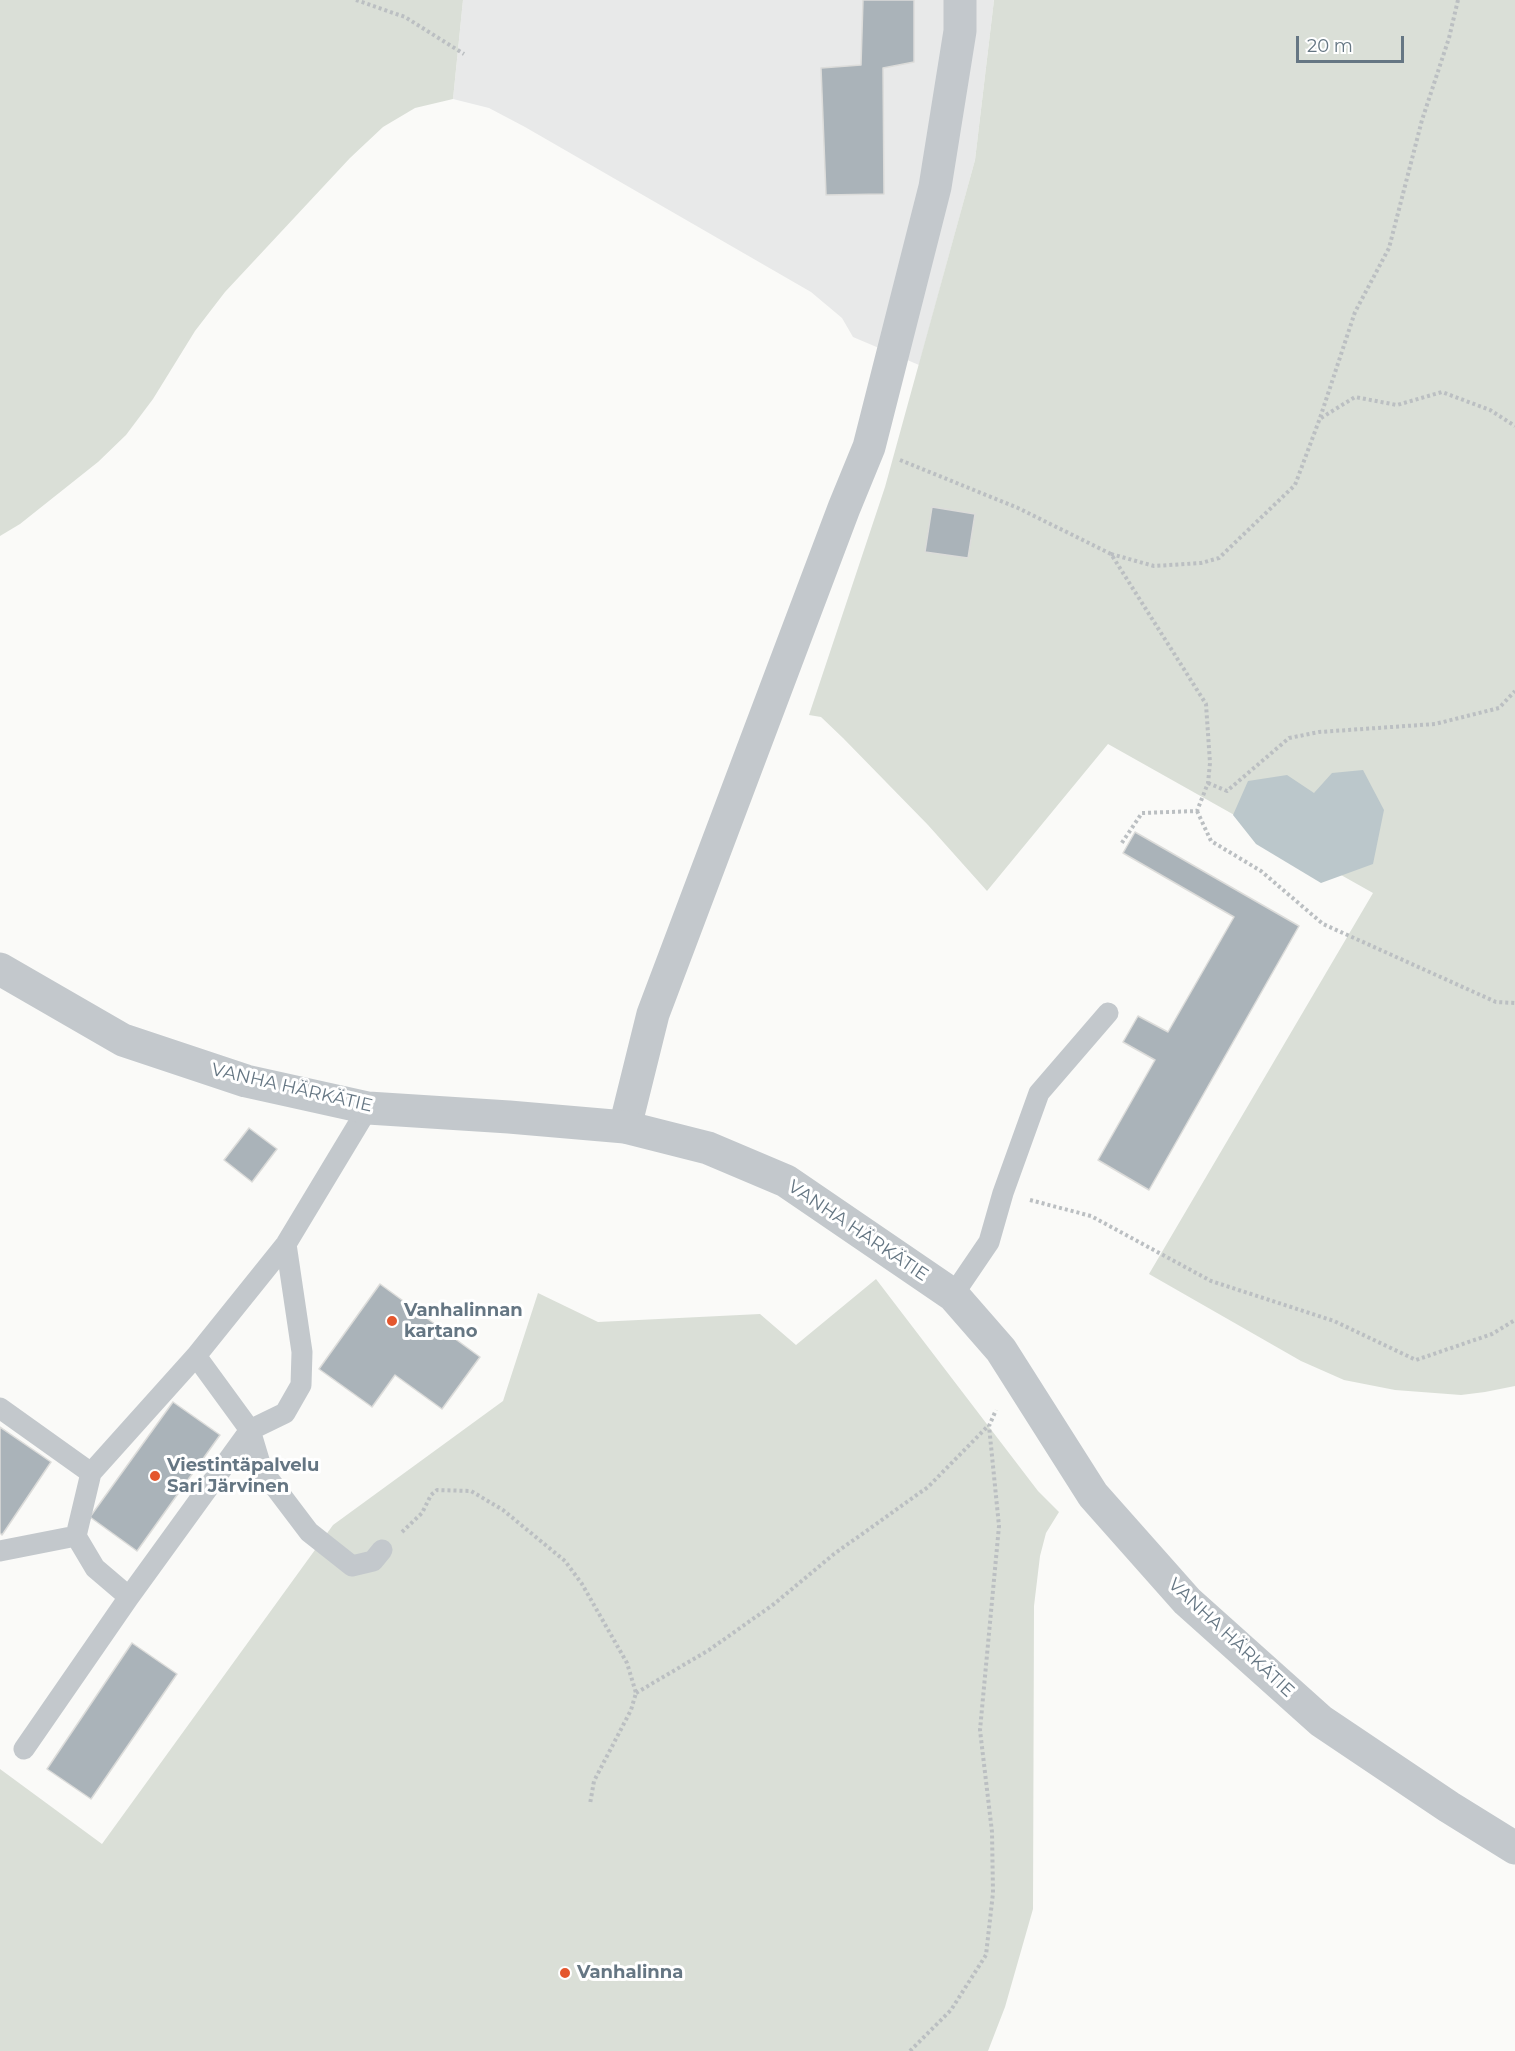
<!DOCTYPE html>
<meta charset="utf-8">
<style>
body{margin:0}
#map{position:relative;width:1515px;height:2051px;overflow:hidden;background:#fafaf8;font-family:Montserrat,sans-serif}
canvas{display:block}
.scale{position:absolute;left:1296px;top:36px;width:108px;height:27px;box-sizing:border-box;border:3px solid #657683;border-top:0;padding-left:8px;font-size:18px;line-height:21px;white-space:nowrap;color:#657683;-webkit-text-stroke:4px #fff;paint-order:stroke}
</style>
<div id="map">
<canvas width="1515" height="2051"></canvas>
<div class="scale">20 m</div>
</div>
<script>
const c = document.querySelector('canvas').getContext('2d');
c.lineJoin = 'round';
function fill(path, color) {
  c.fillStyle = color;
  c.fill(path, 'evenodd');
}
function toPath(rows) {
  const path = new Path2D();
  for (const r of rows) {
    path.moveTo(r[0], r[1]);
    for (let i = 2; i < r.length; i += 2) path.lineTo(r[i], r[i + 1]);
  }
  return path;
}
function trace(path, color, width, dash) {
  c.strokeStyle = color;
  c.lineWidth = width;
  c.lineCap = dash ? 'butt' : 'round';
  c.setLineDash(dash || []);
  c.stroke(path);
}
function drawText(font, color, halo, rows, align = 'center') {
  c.font = font + ' Montserrat,sans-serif';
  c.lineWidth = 6;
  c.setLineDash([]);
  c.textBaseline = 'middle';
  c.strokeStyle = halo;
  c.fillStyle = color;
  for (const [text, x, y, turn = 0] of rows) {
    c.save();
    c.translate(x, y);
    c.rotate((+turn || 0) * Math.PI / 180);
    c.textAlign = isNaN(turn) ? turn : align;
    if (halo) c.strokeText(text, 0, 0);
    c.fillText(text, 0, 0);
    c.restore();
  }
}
fill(toPath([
 [463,0,994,0,975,160,919,365,853,337,842,318,811,292,525,127,489,108,453,99]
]), '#e8e9e9');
fill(toPath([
 [0,0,463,0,453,99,415,108,383,127,350,158,225,292,195,331,153,399,126,435,98,462,20,524,0,536],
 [994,0,1515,0,1515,1386,1485,1392,1461,1395,1395,1390,1344,1380,1301,1361,1149,1274,1373,893,1108,744,987,891,928,825,843,738,821,717,809,715,885,487,975,160],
 [876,1279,1038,1491,1059,1512,1046,1533,1040,1556,1034,1606,1033,1909,1005,2007,988,2051,0,2051,0,1769,102,1844,333,1525,503,1401,538,1293,598,1322,760,1314,796,1345]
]), '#dadfd7');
fill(toPath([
 [1363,770,1384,810,1373,864,1321,883,1256,844,1233,815,1248,781,1287,775,1314,793,1332,773]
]), '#bbc7cb');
const building = toPath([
 [863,0,914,0,914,62,883,68,884,194,826,195,821,68,861,65,863,0],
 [932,507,975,514,968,558,925,552,932,507],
 [1135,832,1299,926,1149,1190,1098,1160,1155,1060,1123,1042,1138,1016,1168,1032,1234,917,1123,853,1135,832],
 [249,1128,277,1149,252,1182,224,1160,249,1128],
 [380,1284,480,1357,442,1409,395,1375,372,1407,319,1369,380,1284],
 [173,1402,220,1435,137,1551,90,1517,173,1402],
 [0,1427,51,1462,2,1535,0,1533,0,1427],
 [132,1643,177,1674,91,1799,47,1769,132,1643]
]);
fill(building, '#aab3b9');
trace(building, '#dcdcda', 1.5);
trace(toPath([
 [356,0,405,17,464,54],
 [1321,418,1355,397,1397,405,1442,392,1490,410,1515,426],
 [900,460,1018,508,1111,554,1206,704,1210,763,1208,783,1197,811,1142,813,1121,844],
 [1111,554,1154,566,1201,563,1219,558,1295,485,1320,418,1355,312,1389,248,1422,120,1449,38,1458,0],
 [1208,783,1227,791,1289,738,1319,732,1435,724,1499,708,1515,691],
 [1197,811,1211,841,1261,871,1323,924,1496,1002,1515,1003],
 [1030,1200,1091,1216,1211,1281,1334,1321,1416,1360,1492,1334,1515,1320],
 [402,1532,422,1513,431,1495,437,1490,471,1491,503,1510,565,1561,582,1584,627,1663,636,1693,631,1710,594,1781,590,1804],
 [636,1693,709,1650,774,1604,834,1554,928,1487,988,1426],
 [910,2051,951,2010,986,1955,993,1893,992,1832,980,1730,999,1526,989,1426,996,1410]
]), '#bbbfc2', 4, [3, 3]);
trace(toPath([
 [286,1244,302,1352,301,1385,285,1413,250,1430,262,1470,309,1532,352,1566,373,1561,382,1550],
 [953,1295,989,1242,1003,1193,1039,1093,1108,1013],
 [0,1408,91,1473],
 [76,1536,95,1568,129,1597,250,1430,196,1356],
 [0,1551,76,1536,91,1473,196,1356,286,1244,368,1108],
 [24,1749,129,1597]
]), '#c3c8cc', 21);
trace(toPath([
 [625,1127,653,1014,844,508,869,447,935,187,960,31,960,0]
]), '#c3c8cc', 33);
trace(toPath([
 [0,969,123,1040,246,1081,368,1108,509,1117,625,1127,708,1148,786,1181,953,1295,1001,1350,1093,1495,1187,1601,1321,1721,1449,1807,1515,1848]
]), '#c3c8cc', 33);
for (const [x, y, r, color] of [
 [392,1321,6,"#e4572e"],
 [155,1476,6,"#e4572e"],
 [565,1973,6,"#e4572e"]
]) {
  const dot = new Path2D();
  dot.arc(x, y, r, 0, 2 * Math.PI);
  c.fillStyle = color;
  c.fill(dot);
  trace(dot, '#fff', 2);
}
drawText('18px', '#657683', '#fff', [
 ["VANHA HÄRKÄTIE",292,1088,13],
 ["VANHA HÄRKÄTIE",858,1231,34],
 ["VANHA HÄRKÄTIE",1231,1638,43]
]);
drawText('bold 18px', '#657683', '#fff', [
 ["Vanhalinnan",404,1311],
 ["kartano",404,1332],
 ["Viestintäpalvelu",167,1466],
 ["Sari Järvinen",167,1487],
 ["Vanhalinna",577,1973]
], 'left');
</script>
